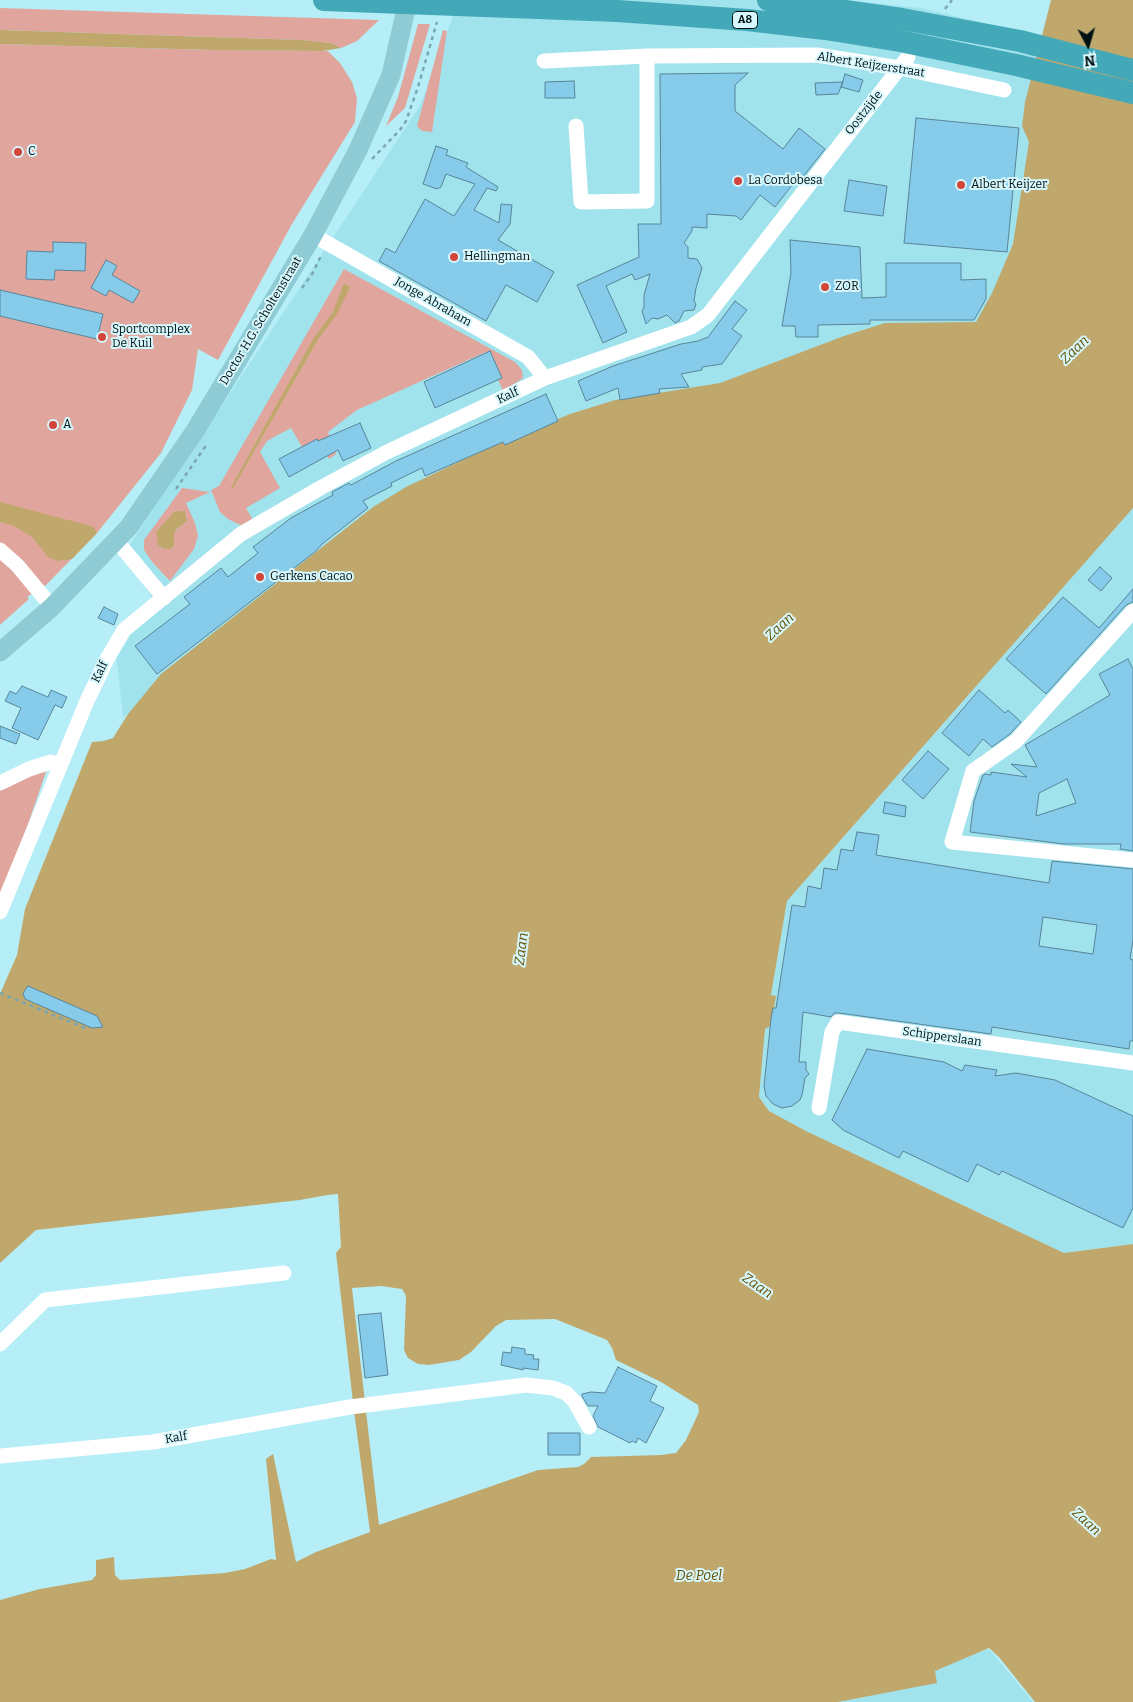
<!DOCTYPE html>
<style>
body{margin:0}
#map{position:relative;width:1133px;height:1702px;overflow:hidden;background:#b6eef7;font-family:Bitter,serif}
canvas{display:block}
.north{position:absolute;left:1063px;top:20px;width:50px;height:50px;-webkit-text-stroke:4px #d6f7fc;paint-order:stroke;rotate:174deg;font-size:14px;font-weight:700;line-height:20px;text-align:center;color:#001114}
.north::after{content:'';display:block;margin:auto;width:18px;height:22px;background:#001114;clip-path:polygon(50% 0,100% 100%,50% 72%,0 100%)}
</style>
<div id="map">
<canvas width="1133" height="1702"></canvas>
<div class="north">N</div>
</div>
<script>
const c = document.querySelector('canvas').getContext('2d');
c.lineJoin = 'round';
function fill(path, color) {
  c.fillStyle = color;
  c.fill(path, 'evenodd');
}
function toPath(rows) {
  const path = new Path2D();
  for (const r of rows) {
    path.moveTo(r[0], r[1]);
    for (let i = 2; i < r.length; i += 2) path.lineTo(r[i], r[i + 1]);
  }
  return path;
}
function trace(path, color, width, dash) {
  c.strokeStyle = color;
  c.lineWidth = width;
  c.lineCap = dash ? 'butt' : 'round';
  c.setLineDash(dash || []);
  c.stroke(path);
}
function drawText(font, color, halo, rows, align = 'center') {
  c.font = font + ' Bitter,serif';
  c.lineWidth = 4;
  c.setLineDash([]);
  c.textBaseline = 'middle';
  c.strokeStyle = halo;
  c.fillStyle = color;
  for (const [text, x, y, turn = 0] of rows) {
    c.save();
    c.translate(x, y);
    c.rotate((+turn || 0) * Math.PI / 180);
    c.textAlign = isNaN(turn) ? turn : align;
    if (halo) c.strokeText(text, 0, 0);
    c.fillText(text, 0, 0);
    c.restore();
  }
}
fill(toPath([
 [459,0,848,0,920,8,1042,36,1034,328,713,404,123,717,116,654,152,598,123,555,420,106],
 [1133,508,1133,1244,1064,1253,806,1131,769,1111,759,1097,765,1029,776,996,771,995,787,901],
 [989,1649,1033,1702,842,1702,844,1701]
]), '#a1e3ed');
fill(toPath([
 [0,8,379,20,357,41,341,48,331,43,301,40,0,30],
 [418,24,430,24,405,108,386,126,398,97],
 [443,30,447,31,432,132,422,131,417,126],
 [0,44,213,50,328,51,340,63,352,82,357,98,355,122,292,224,218,360,198,349,192,390,161,453,97,533,46,585,27,597,29,599,0,625],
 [344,269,515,362,522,370,523,378,503,391,486,352,357,410,328,432,336,454,329,459,317,439,302,447,291,428,267,441,260,452,280,488,246,508,254,522,247,525,240,525,228,519,220,512,211,490,219,486],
 [182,488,210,492,186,503,195,523,198,536,194,549,170,581,153,563,144,550,144,540],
 [187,516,183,524,178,528,174,533,174,546,170,549,164,549,158,545],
 [48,766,22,842,0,894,0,788]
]), '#e0a69d');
fill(toPath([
 [1051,0,1133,0,1133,508,787,901,771,995,776,996,771,1026,765,1029,759,1097,769,1111,806,1131,1064,1253,1133,1244,1133,1702,1035,1702,999,1657,989,1648,935,1671,937,1683,838,1702,0,1702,0,1600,40,1589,92,1580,96,1575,96,1560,114,1557,115,1575,120,1580,225,1573,245,1569,271,1559,276,1560,266,1459,273,1454,296,1562,316,1552,370,1532,354,1411,336,1253,341,1247,338,1194,327,1195,300,1200,36,1230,0,1263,0,994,17,955,25,909,92,742,103,741,113,738,128,714,161,674,373,507,406,487,473,455,570,414,615,400,720,383,844,336,885,323,976,322,992,293,1013,244,1029,142,1022,126,1025,102],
 [381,1286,402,1289,406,1296,404,1350,408,1358,418,1364,429,1365,459,1360,471,1352,496,1326,506,1320,555,1319,607,1340,612,1348,616,1360,661,1382,698,1405,699,1412,686,1440,676,1453,661,1455,591,1457,584,1464,578,1467,538,1470,379,1525,352,1288],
 [0,30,302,40,331,43,341,48,322,51,213,50,0,44],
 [344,283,350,287,337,314,319,338,233,488,230,489,313,339,333,312],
 [0,502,91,526,94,527,97,533,72,559,57,561,48,557,32,537,14,526,0,522],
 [181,511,185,511,187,521,178,528,174,533,174,546,170,549,164,549,158,545,156,532,174,512]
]), '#c0a86d');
const building = toPath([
 [748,73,735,85,735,111,783,149,799,128,825,149,799,182,796,180,775,207,760,195,741,220,736,216,707,214,707,228,692,227,692,231,684,243,688,247,688,258,697,259,702,268,696,288,694,301,696,304,694,310,684,311,679,321,675,323,667,315,658,319,652,318,646,324,642,311,644,307,644,295,650,274,635,280,632,274,606,286,627,332,603,343,577,285,639,257,638,224,661,224,660,74,748,73],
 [845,74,863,80,859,92,841,87,845,74],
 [574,81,575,98,545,98,545,82,574,81],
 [843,82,838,94,816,95,815,83,843,82],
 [916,118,1019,128,1007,252,904,243,916,118],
 [436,146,448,150,446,155,468,163,466,167,498,187,496,191,487,188,474,210,499,223,501,204,512,205,510,224,498,240,554,272,537,302,506,285,486,321,379,261,386,248,395,253,425,199,454,216,475,184,446,174,441,187,437,189,423,184,436,146],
 [849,180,887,186,883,216,844,211,849,180],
 [790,240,860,247,862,298,886,297,886,263,961,263,961,280,986,279,986,299,974,320,870,320,870,324,818,325,818,337,796,337,795,326,782,326,791,273,790,240],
 [53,242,86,243,85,271,55,270,54,280,26,279,27,251,53,252,53,242],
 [106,260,117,266,112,275,140,291,133,303,109,290,106,296,91,288,106,260],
 [0,290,103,314,97,339,0,316,0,290],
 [735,301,747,310,732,329,742,336,722,364,702,367,702,370,681,374,689,387,659,389,660,393,620,400,618,388,586,401,578,381,613,366,681,344,698,341,708,337,735,301],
 [490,351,502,378,435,408,424,382,490,351],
 [546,394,558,421,505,445,503,442,473,455,425,476,422,468,391,483,392,486,363,501,368,508,322,544,316,551,157,674,135,646,190,604,184,597,221,568,228,577,258,553,253,547,291,518,333,495,332,492,349,483,351,485,396,461,546,394],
 [360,423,371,448,343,461,338,450,289,477,279,459,317,439,318,441,360,423],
 [1100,567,1112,578,1101,591,1088,580,1100,567],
 [1133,589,1133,602,1126,605,1046,694,1006,659,1063,597,1099,628,1133,589],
 [104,607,118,614,114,625,98,618,104,607],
 [1128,659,1133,669,1133,851,1120,849,1121,844,1064,844,970,832,974,801,983,775,985,774,991,775,991,772,1027,777,1011,764,1037,767,1025,745,1110,695,1099,674,1128,659],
 [1067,779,1076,803,1036,816,1039,793,1067,779],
 [22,686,48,697,51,690,67,697,62,708,55,705,38,740,12,728,21,708,5,701,10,691,16,694,22,686],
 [979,690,1005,713,1008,710,1021,722,1010,734,992,747,983,739,969,756,942,733,979,690],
 [0,726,20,734,16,744,0,738,0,726],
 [928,751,949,769,923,799,902,780,928,751],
 [885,802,906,806,905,817,883,813,885,802],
 [857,832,879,835,876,855,1049,883,1052,861,1133,869,1133,940,1130,959,1133,960,1133,1041,1130,1041,1129,1049,992,1027,991,1034,839,1013,834,1013,831,1017,803,1012,799,1062,806,1062,806,1070,809,1074,805,1078,802,1095,800,1100,792,1106,782,1108,773,1104,766,1096,764,1086,771,1019,773,1008,776,1008,792,905,805,907,808,886,821,889,824,868,837,870,841,849,853,851,857,832],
 [1043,917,1097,925,1093,954,1039,946,1043,917],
 [28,986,97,1016,103,1027,92,1028,25,999,23,993,28,986],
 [867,1049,944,1062,962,1071,965,1065,997,1070,995,1076,1016,1073,1055,1080,1133,1116,1133,1208,1123,1228,1002,1171,999,1175,977,1164,968,1182,903,1151,899,1158,843,1130,832,1120,867,1049],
 [381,1313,388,1375,365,1378,358,1315,381,1313],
 [512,1347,525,1349,525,1354,534,1355,533,1359,539,1359,538,1370,523,1368,523,1370,501,1365,503,1352,511,1353,512,1347],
 [618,1367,657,1386,650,1401,664,1408,646,1443,638,1438,636,1443,632,1441,630,1443,598,1427,593,1416,598,1406,588,1406,582,1396,582,1394,591,1392,605,1393,618,1367],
 [548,1433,580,1433,580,1455,548,1455,548,1433]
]);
fill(building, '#86cbea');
trace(building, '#58859a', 1);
trace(toPath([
 [945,9,952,0],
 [372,159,400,130,406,121,418,87,437,22],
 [302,288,312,274,321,256],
 [176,489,207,444],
 [0,993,85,1028]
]), '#7ba6ad', 2.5, [4, 4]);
trace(toPath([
 [544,61,647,56,817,55,900,68,1004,90],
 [576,126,581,202,647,201,647,56],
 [313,235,528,357,545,378],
 [116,540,164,598],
 [0,550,17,565,52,607],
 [1133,611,1016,741,973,771,952,842,1133,860],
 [0,783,29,769,51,762,60,764],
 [0,912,87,701,107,659,124,630,241,534,322,487,387,452,545,378,691,327,708,315,908,57],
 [819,1108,832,1032,838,1022,1133,1063],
 [0,1344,45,1300,284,1273],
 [0,1456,153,1442,350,1407,526,1385,553,1388,566,1393,575,1402,589,1427]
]), '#fff', 15);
trace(toPath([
 [0,652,52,607,129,527,195,431,313,235,358,150,391,75,408,0]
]), '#8ecbd4', 19);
trace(toPath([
 [324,0,617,11,747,20,825,29,900,41,1016,65,1133,93],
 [768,0,902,19,1020,41,1133,70]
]), '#43a8b7', 22);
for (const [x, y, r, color] of [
 [18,152,5,"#d3453a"],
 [738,181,5,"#d3453a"],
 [961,185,5,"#d3453a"],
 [454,257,5,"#d3453a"],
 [825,287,5,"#d3453a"],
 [102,337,5,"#d3453a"],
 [53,425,5,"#d3453a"],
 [260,577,5,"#d3453a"]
]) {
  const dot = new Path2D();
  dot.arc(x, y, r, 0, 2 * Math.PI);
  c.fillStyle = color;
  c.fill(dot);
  trace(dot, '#d6f7fc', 2);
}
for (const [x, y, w] of [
 [745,20,25]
]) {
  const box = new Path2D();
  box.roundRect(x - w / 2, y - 8.5, w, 17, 4);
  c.fillStyle = '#d6f7fc';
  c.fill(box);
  trace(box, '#001114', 1);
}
drawText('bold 11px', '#001114', null, [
 ["A8",745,20]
]);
drawText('12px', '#001114', '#d6f7fc', [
 ["Albert Keijzerstraat",871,65,9],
 ["Oostzijde",864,113,-52],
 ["Jonge Abraham",433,302,30],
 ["Doctor H.G. Scholtenstraat",261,321,-59],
 ["Kalf",508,396,-25],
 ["Kalf",100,672,-64],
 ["Schipperslaan",942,1037,8],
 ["Kalf",176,1438,-10]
]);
drawText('12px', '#001114', '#d6f7fc', [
 ["C",28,152],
 ["La Cordobesa",748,181],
 ["Albert Keijzer",971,185],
 ["Hellingman",464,257],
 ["ZOR",835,287],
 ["Sportcomplex",112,330],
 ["De Kuil",112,344],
 ["A",63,425],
 ["Gerkens Cacao",270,577]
], 'left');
drawText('italic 14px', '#695104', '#d6f7fc', [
 ["Zaan",1075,350,-44],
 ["Zaan",780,627,-43],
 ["Zaan",522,949,-83],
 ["Zaan",757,1286,34],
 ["Zaan",1086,1522,42],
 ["De Poel",699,1576]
]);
</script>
